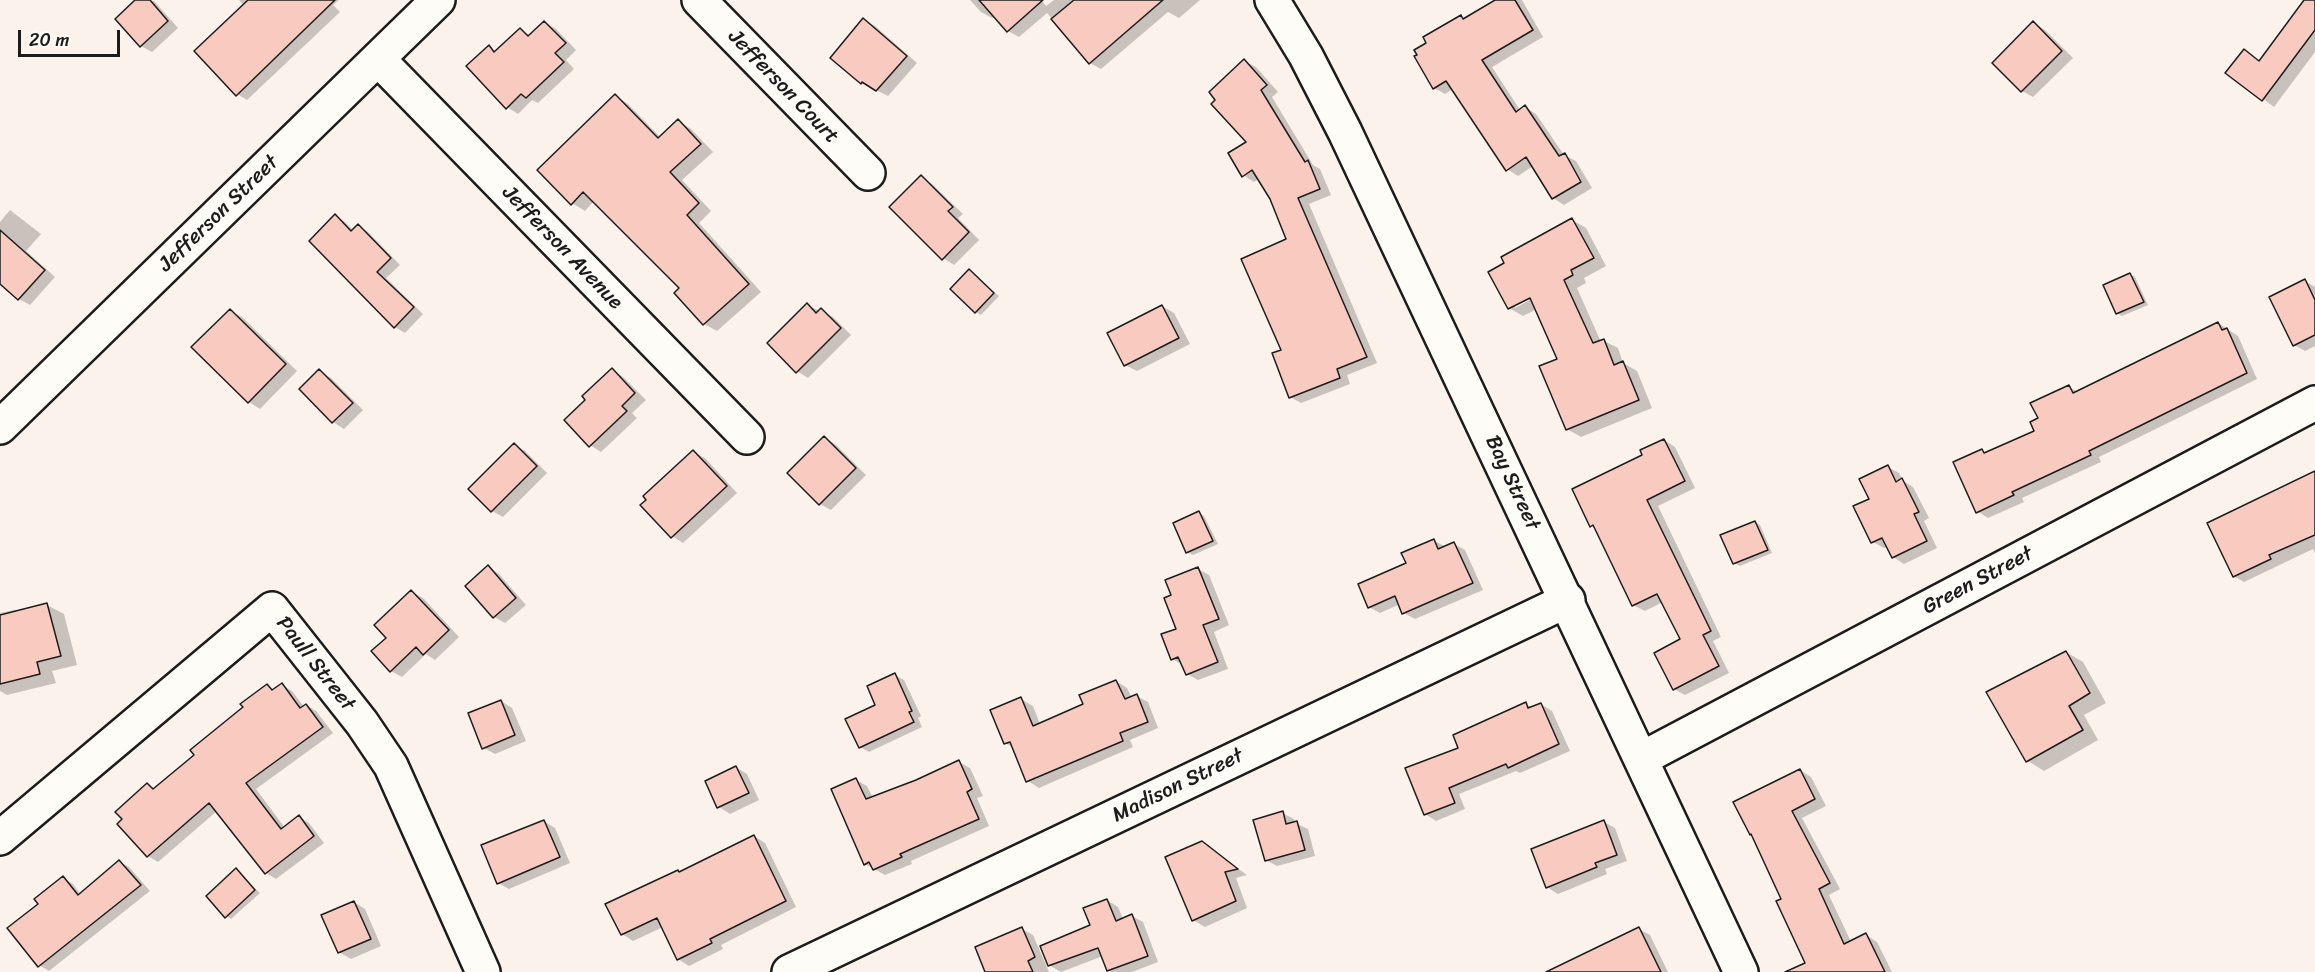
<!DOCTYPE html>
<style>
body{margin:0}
#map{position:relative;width:2315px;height:972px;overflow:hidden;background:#fcf2ec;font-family:Sriracha,sans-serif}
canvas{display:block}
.scale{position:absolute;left:18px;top:30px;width:102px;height:27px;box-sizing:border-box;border:3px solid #1c1c1c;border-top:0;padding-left:8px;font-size:18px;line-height:21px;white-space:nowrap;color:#1c1c1c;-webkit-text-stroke:4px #fdfcf7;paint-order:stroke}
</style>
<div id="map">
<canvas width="2315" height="972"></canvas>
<div class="scale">20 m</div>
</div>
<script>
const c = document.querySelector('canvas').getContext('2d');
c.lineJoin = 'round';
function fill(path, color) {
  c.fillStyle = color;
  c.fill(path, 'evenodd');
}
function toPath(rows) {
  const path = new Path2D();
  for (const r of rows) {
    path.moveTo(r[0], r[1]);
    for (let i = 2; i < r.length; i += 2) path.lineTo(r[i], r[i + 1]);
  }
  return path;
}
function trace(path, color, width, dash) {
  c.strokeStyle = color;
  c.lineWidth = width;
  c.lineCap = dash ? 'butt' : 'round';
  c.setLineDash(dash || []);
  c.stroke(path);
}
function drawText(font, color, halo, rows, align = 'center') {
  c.font = font + ' Sriracha,sans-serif';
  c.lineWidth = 4.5;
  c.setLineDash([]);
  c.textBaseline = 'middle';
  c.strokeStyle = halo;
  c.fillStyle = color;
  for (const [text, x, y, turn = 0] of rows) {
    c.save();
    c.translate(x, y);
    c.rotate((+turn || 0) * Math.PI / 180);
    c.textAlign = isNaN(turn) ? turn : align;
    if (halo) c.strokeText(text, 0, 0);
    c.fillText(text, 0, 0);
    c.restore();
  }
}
fill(toPath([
 [137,0,154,1,178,28,152,52,141,46],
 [239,0,339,0,333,5,340,12,247,100,237,94,244,6],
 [970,0,1041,0,1046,6,1054,0,1200,0,1179,18,1168,12,1101,69,1090,63,1047,13,1019,37,1008,31,995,15,992,18,981,12],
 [1498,0,1522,0,1543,37,1492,67,1520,110,1525,107,1536,114,1564,155,1576,161,1592,188,1564,205,1553,198,1533,166,1518,176,1507,169,1453,89,1445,94,1434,88,1429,43,1461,16,1465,19],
 [2315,0,2315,52,2274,107,2227,72,2244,51,2261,62],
 [864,20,875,26,917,63,888,96,862,83,832,58],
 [545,22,556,29,576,50,566,60,574,69,538,103,532,100,518,114,507,107,489,47,497,52,520,30,531,36],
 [2034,23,2045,30,2073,58,2033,97,2022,91],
 [1244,61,1256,67,1278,92,1272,97,1313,165,1320,169,1331,195,1309,204,1377,363,1347,375,1350,384,1301,403,1290,397,1283,351,1288,240,1271,198,1259,179,1254,182,1243,175,1248,143],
 [615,96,628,104,661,138,678,121,691,129,713,152,682,180,711,211,699,223,761,292,717,331,704,324,682,288,594,201,585,211,572,203],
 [921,177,932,184,963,214,958,218,979,240,954,265,943,258],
 [10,210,41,234,26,251,55,277,30,305,19,299,0,282,0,222],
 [336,216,345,222,354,231,358,226,368,232,400,265,386,278,423,314,405,333,395,327],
 [1572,220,1586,228,1606,266,1584,278,1586,283,1577,288,1601,342,1604,341,1618,348,1623,363,1637,371,1652,408,1581,437,1567,429,1559,359,1537,309,1523,316,1509,308],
 [1536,293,1537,296,1515,308,1515,304],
 [969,271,999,296,981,315,976,312],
 [2130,274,2135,277,2148,305,2122,316,2117,313],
 [2305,281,2315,287,2315,346,2305,351,2294,345],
 [807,305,833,317,851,335,808,378,797,371],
 [1162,306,1174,313,1190,344,1137,371,1125,365],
 [230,311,242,317,297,371,260,409,249,402],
 [2218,323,2238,336,2257,379,2099,457,2101,462,2022,498,2024,502,1988,518,1977,511,1982,451,1987,454,2036,432,2040,419,2069,387,2078,392],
 [612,370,623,377,646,400,632,413,637,418,601,452,590,445,587,400],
 [319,371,331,378,363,410,344,429,333,422,301,389],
 [824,438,835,444,866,475,831,510,820,504],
 [1664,440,1675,447,1695,488,1658,506,1721,637,1713,641,1729,673,1685,695,1674,689,1682,640,1663,602,1645,611,1633,605,1597,529,1591,526,1644,456],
 [514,445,525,451,547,473,503,517,492,511],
 [693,452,705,458,737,493,683,543,672,536],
 [1888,467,1899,473,1903,481,1913,487,1929,518,1924,521,1937,548,1904,564,1893,557,1888,547,1884,548,1873,542,1871,500],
 [2315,474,2315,553,2313,549,2244,582,2234,576],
 [1199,513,1204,516,1218,544,1193,555,1187,552],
 [1755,522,1760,525,1772,553,1740,566,1734,563],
 [1433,540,1446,547,1454,544,1465,550,1483,590,1415,619,1404,613,1400,604,1380,613,1369,607,1408,564],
 [488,567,499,574,526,605,505,623,494,617],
 [1198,569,1209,575,1229,625,1214,632,1228,669,1198,680,1187,674,1183,665,1172,659,1178,629,1172,596],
 [412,592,423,598,459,637,435,660,426,654,402,677,391,671,388,638],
 [47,605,64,614,77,665,52,671,56,683,7,695,0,691,0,613,15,610,18,612],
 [2066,652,2083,662,2106,703,2084,715,2098,740,2044,771,2028,761,1988,692],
 [895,675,904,680,921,716,918,718,922,727,869,752,860,747,877,705],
 [1116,681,1127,688,1132,698,1137,696,1148,702,1158,728,1130,740,1133,747,1039,788,1028,781,1014,748,1005,743,1021,699,1033,706,1040,724,1085,705],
 [282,685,292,691,304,707,306,705,316,711,333,733,256,789,285,828,299,817,309,823,324,843,276,879,266,873,217,811,158,862,148,856,147,785,155,789,197,755,267,686,274,690],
 [501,701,512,708,526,741,495,754,484,748],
 [1526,704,1533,708,1541,704,1552,711,1570,751,1520,773,1516,771,1459,794,1465,809,1436,821,1425,814,1460,749],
 [959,762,970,768,983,796,977,798,989,826,911,861,912,864,885,875,865,864,856,780,867,786,873,798,917,781],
 [736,767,747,774,759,800,730,814,719,807],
 [1800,770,1811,777,1826,806,1802,818,1840,889,1829,895,1851,942,1866,935,1877,942,1892,972,1811,972,1783,900,1753,835],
 [1282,813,1294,819,1295,823,1308,829,1315,856,1277,866,1266,860],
 [544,821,555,828,570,863,509,889,498,883],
 [1604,822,1615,828,1627,861,1605,869,1607,874,1558,894,1547,887,1556,839],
 [754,836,765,843,796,907,721,945,723,949,689,966,678,959,663,927,633,941,622,934,680,873],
 [1202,843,1247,875,1236,878,1247,908,1205,927,1193,920],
 [119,862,129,867,150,891,49,971,39,965,40,904,63,878,73,884,81,895],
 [236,870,260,893,231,919,226,916],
 [1107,900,1118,907,1123,919,1132,916,1143,922,1158,962,1132,972,1111,972,1108,970,1103,956,1061,972,1049,965,1092,926],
 [354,902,365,909,381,946,351,959,339,952],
 [1022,929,1033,935,1049,972,985,972],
 [1639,929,1650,935,1668,972,1581,972]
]), '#0003');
const building = toPath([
 [135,0,150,0,168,21,140,47,115,19,135,0],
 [248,0,335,0,236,96,194,51,248,0],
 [979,0,1043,0,1007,32,979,0],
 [1074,0,1163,0,1089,64,1051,19,1074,0],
 [1495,0,1515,0,1533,30,1482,60,1516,112,1525,105,1559,156,1565,153,1581,182,1552,199,1526,157,1506,171,1446,81,1433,89,1414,56,1417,55,1414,50,1426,43,1423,37,1461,15,1463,19,1495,0],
 [2304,0,2315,0,2315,30,2262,101,2225,73,2244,49,2259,61,2304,0],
 [863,18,907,56,876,91,862,82,861,84,830,58,863,18],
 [544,21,566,43,555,53,564,62,526,98,521,94,506,109,466,66,489,45,494,52,520,28,528,36,544,21],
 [2033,21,2062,51,2021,92,1992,63,2033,21],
 [1244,59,1267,85,1261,90,1305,162,1308,160,1320,189,1298,198,1367,357,1337,369,1340,378,1289,398,1272,353,1281,350,1241,259,1286,239,1270,199,1252,170,1242,177,1228,153,1246,142,1211,104,1215,100,1209,92,1244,59],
 [615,94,658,138,678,119,701,144,670,172,699,203,687,215,749,284,703,325,674,293,679,288,583,192,571,205,537,170,615,94],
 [921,175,953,207,948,211,969,232,942,260,889,207,921,175],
 [335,214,351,231,358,224,391,258,377,272,414,307,394,328,309,241,335,214],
 [1572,218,1594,258,1571,270,1573,275,1564,280,1593,343,1604,339,1614,365,1623,361,1639,400,1566,430,1539,366,1557,359,1530,298,1508,309,1488,272,1504,263,1501,257,1572,218],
 [0,230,45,270,18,300,0,284,0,230],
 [969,269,994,293,975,313,950,289,969,269],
 [2130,273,2144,302,2116,314,2103,285,2130,273],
 [2305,279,2315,300,2315,335,2293,346,2269,297,2305,279],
 [807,303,816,313,821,308,841,328,796,373,767,343,807,303],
 [1162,305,1179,338,1124,366,1107,333,1162,305],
 [230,309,286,364,248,403,191,347,230,309],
 [2218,322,2222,330,2227,328,2247,373,2089,451,2091,455,2012,492,2014,495,1976,513,1953,462,1982,449,1984,453,2034,431,2030,422,2038,418,2030,403,2069,385,2073,393,2218,322],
 [612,368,635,393,622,406,627,411,589,447,564,420,585,400,582,396,612,368],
 [319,369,353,403,332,423,299,389,319,369],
 [824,436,856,468,819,505,787,473,824,436],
 [1664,439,1685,481,1647,500,1711,631,1703,635,1719,666,1673,690,1654,653,1680,639,1657,594,1632,606,1593,525,1590,527,1572,489,1642,455,1640,450,1664,439],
 [514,443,537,466,491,512,468,489,514,443],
 [693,450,727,486,671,538,640,505,646,500,643,496,693,450],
 [1888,465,1896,482,1902,478,1919,512,1914,514,1927,541,1892,558,1882,538,1871,543,1853,506,1869,499,1859,479,1888,465],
 [2315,471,2315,535,2269,555,2271,559,2233,577,2207,523,2315,471],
 [1199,511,1213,541,1186,553,1173,523,1199,511],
 [1755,521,1768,550,1733,564,1720,535,1755,521],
 [1434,539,1438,549,1454,542,1473,583,1402,614,1395,596,1368,608,1358,584,1406,563,1401,553,1434,539],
 [488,565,516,598,493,618,465,586,488,565],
 [1198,567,1219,619,1203,625,1218,662,1186,675,1178,657,1171,660,1161,634,1176,629,1164,598,1171,595,1165,580,1198,567],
 [411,590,449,630,423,655,416,647,390,672,371,651,386,638,374,625,411,590],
 [47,603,61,656,37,662,40,674,0,684,0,615,47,603],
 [2066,651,2090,693,2069,706,2083,730,2026,762,1986,692,2066,651],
 [895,673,912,711,909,712,914,722,859,748,845,719,875,705,867,686,895,673],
 [1116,680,1125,699,1137,694,1148,722,1120,733,1123,741,1026,782,1010,742,1004,744,990,710,1021,697,1033,726,1083,704,1079,695,1116,680],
 [282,683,300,708,306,704,323,727,246,783,281,829,299,815,314,836,265,874,209,803,147,857,117,824,122,819,115,812,147,783,153,789,194,755,190,750,243,707,240,704,267,684,272,690,282,683],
 [501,700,515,735,482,749,468,713,501,700],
 [1526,702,1528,708,1541,703,1559,744,1508,768,1506,764,1449,788,1455,803,1424,815,1405,768,1458,748,1453,735,1526,702],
 [959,760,972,789,967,792,979,819,900,854,902,857,873,870,869,862,864,865,831,789,856,778,866,799,916,780,959,760],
 [736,766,749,793,717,808,705,781,736,766],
 [1800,769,1815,799,1792,811,1830,883,1819,889,1844,944,1866,933,1885,972,1785,972,1805,963,1776,901,1781,899,1751,834,1750,835,1733,802,1800,769],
 [1283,811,1286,824,1297,821,1305,850,1265,861,1253,820,1283,811],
 [544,820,560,857,497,884,481,845,544,820],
 [1604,820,1617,855,1595,863,1597,867,1546,888,1531,849,1604,820],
 [754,835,786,901,710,939,712,943,677,960,657,918,621,935,605,904,678,870,679,872,754,835],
 [1202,841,1238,869,1225,872,1236,901,1192,921,1165,857,1202,841],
 [119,860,141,885,38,967,7,928,38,904,34,899,63,876,78,895,119,860],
 [236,868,255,890,225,918,206,896,236,868],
 [1107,899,1116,921,1132,914,1148,956,1107,971,1098,948,1048,966,1040,946,1090,925,1083,908,1107,899],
 [354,901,371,939,338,953,321,915,354,901],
 [1022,927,1035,957,1028,961,1033,972,985,972,975,947,1022,927],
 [1639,927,1661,972,1546,972,1639,927]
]);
fill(building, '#f9cabf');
trace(building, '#1c1c1c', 1.5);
const street = toPath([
 [699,0,868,173],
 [378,59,747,437],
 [0,427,438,0],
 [1641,759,2315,403],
 [0,838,272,609,362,723,391,766,483,972],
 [789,972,1568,600]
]);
const secondary = toPath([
 [1272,0,1306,56,1345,132,1741,972]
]);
trace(street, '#1c1c1c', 38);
trace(secondary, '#1c1c1c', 38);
trace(street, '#fdfcf7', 33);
trace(secondary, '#fdfcf7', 33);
drawText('21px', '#1c1c1c', '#fdfcf7', [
 ["Jefferson Court",783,87,46],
 ["Jefferson Street",219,214,-44],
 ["Jefferson Avenue",562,248,46],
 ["Bay Street",1512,483,65],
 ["Green Street",1978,581,-28],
 ["Paull Street",315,664,52],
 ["Madison Street",1178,786,-26]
]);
</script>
